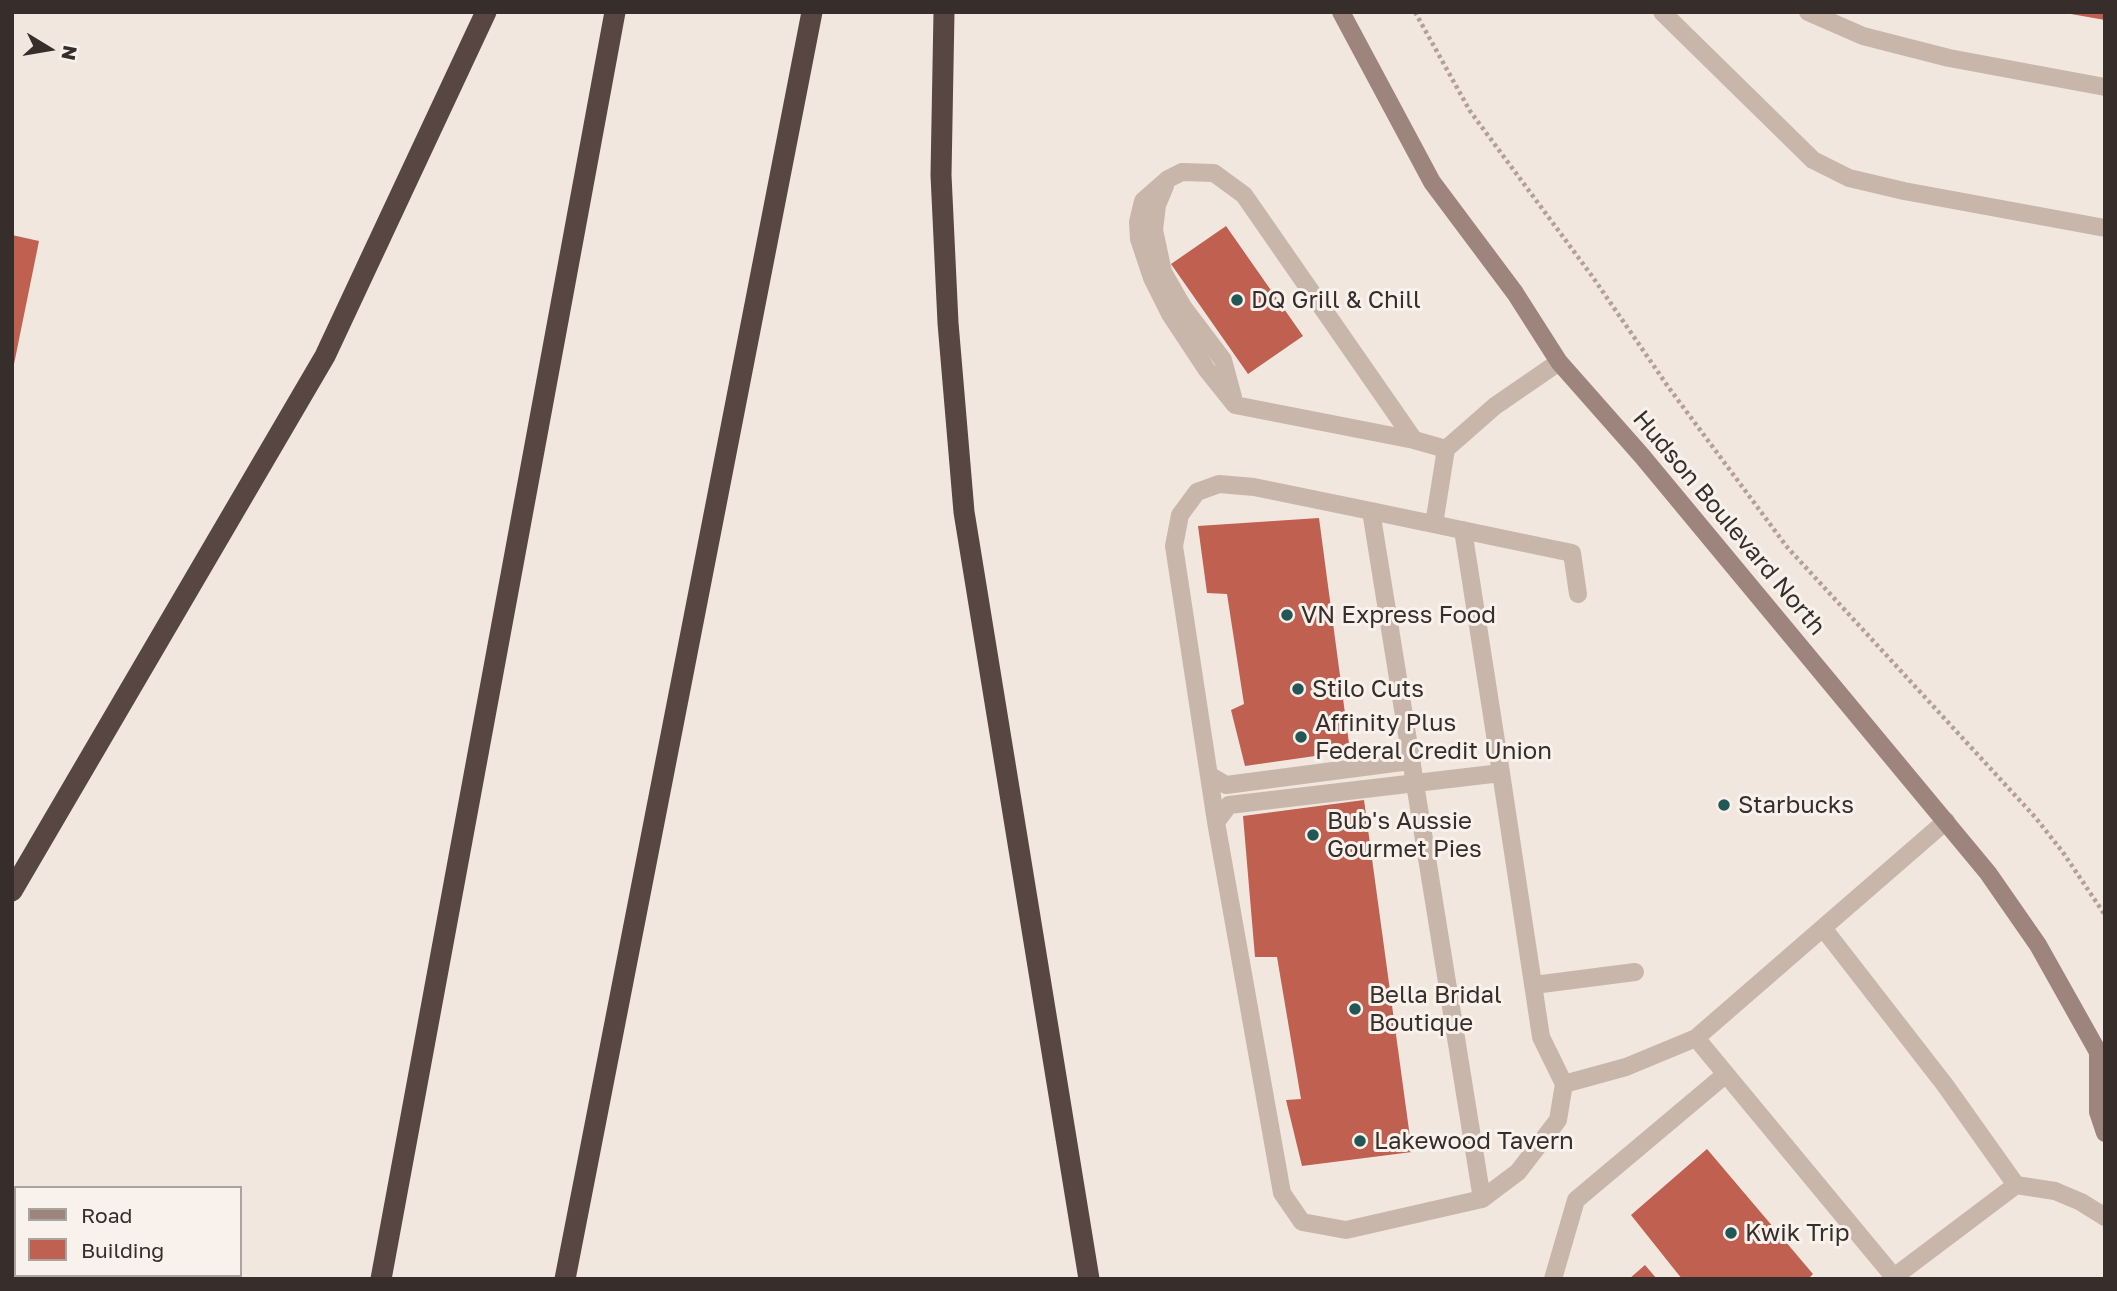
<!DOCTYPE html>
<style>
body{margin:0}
#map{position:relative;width:2117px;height:1291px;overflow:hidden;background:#f1e7df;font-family:"Golos Text",sans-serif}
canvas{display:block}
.frame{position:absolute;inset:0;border:14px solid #372d2a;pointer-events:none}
.legend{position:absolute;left:14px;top:1186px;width:228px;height:91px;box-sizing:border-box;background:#f9f1eb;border:2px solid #aba39e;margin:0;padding:9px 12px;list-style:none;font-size:21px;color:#372d2a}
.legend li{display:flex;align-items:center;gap:14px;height:35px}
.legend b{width:35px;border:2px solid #aba39e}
.north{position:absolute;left:14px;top:14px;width:70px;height:70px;-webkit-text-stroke:5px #f9f1eb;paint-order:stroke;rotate:101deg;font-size:19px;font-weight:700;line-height:28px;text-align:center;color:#372d2a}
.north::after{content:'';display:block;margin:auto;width:24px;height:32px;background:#372d2a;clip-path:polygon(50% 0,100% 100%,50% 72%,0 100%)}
</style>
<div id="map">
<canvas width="2117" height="1291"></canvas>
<div class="frame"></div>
<ul class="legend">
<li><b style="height:9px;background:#9d857d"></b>Road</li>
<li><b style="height:19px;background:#bf6050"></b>Building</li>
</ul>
<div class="north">N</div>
</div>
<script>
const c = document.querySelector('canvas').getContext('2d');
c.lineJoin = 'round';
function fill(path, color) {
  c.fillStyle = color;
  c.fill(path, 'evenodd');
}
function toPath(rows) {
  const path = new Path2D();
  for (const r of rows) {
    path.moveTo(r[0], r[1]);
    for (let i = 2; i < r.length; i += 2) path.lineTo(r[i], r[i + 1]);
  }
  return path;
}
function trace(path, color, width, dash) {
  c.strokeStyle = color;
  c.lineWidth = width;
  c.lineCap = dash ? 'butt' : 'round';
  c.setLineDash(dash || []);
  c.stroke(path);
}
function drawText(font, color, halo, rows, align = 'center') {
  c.font = font + ' "Golos Text",sans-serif';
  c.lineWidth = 6;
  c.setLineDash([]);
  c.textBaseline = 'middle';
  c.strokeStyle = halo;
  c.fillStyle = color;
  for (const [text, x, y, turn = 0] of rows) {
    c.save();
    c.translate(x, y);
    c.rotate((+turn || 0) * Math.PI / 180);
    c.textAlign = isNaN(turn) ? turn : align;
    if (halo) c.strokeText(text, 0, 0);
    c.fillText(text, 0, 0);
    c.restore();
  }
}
fill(toPath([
 [2071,12,2105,12,2105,20,2071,14],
 [1226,226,1303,336,1248,374,1171,264],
 [12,235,39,241,13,369,12,368],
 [1319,518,1350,751,1245,766,1231,710,1244,704,1227,594,1207,593,1198,526],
 [1364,800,1412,1152,1302,1166,1286,1100,1301,1099,1277,957,1255,957,1243,816],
 [1707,1149,1813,1274,1808,1279,1682,1279,1631,1215],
 [1645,1265,1657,1279,1629,1279]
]), '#bf6050');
trace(toPath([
 [1415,12,1470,111,1592,276,1669,388,1787,547,2035,817,2062,851,2105,915]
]), '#b5a096', 4.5, [3.5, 3.5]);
trace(toPath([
 [1662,12,1813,160,1849,178,1904,191,2105,228],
 [1808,12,1863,36,1949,58,2105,87],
 [1165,186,1157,205,1154,230,1163,272,1183,307,1223,360,1233,397],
 [1414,440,1244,195,1214,173,1182,172,1168,179,1143,201,1138,222,1139,239,1152,278,1170,314,1207,370,1235,405,1414,440,1446,449],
 [1434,524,1446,449,1495,406,1559,362],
 [1463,530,1501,773],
 [1209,775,1226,785,1410,761],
 [1946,821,1696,1038,1894,1277,2016,1185,2055,1191,2081,1202,2105,1217],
 [1216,822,1174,546,1180,515,1197,492,1219,484,1254,487,1371,511],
 [1823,928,1945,1085,2016,1185],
 [1534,985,1635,972],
 [1564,1084,1558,1120,1518,1172,1482,1199,1346,1230,1302,1222,1282,1193,1216,822,1229,805,1501,773,1541,1037,1564,1084,1626,1067,1696,1038],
 [1482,1199,1371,511,1572,553,1578,594],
 [1553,1279,1576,1200,1726,1074]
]), '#c9b6ab', 18);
trace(toPath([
 [1341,12,1432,182,1515,293,1559,362,1642,456,1988,873,2038,945,2098,1052,2105,1059],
 [2098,1052,2098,1112,2105,1133]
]), '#9d857d', 18);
trace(toPath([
 [944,12,941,175,948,323,964,512,1089,1279],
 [12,891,325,356,486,12],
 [381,1279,615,12],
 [565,1279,812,12]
]), '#584642', 21);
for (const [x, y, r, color] of [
 [1237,300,7,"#225755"],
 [1287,615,7,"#225755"],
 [1298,689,7,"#225755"],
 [1301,737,7,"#225755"],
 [1724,805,7,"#225755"],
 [1313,835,7,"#225755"],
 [1355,1009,7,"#225755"],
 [1360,1141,7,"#225755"],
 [1731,1233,7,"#225755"]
]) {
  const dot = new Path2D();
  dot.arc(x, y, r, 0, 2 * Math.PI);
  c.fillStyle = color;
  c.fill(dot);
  trace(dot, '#f9f1eb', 2.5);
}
drawText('24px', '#372d2a', '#f9f1eb', [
 ["DQ Grill & Chill",1251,300],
 ["VN Express Food",1301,615],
 ["Stilo Cuts",1312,689],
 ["Affinity Plus",1315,723],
 ["Federal Credit Union",1315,751],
 ["Starbucks",1738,805],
 ["Bub's Aussie",1327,821],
 ["Gourmet Pies",1327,849],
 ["Bella Bridal",1369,995],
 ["Boutique",1369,1023],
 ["Lakewood Tavern",1374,1141],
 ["Kwik Trip",1745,1233]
], 'left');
drawText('24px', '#372d2a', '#f9f1eb', [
 ["Hudson Boulevard North",1729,523,50]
]);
</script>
